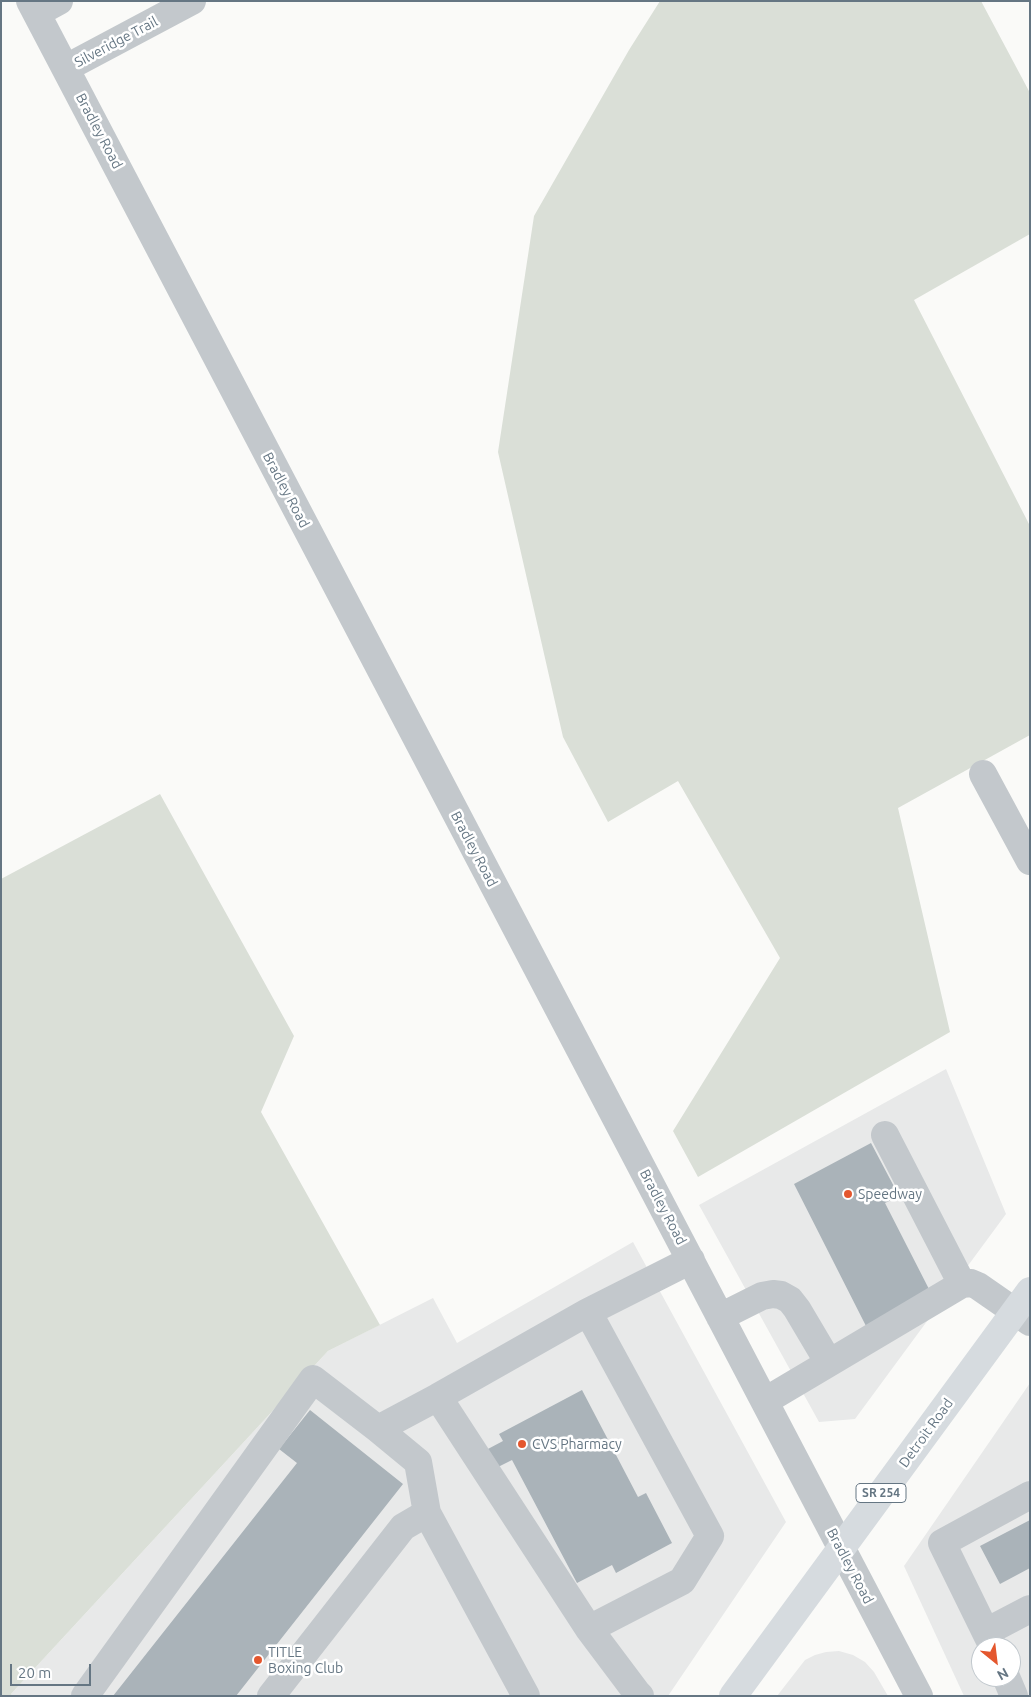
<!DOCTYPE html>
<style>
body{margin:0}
#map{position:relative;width:1031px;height:1697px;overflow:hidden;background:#fafaf8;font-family:Ubuntu,sans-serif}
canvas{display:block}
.frame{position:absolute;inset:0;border:2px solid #657683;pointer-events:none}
.north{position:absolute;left:971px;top:1637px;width:50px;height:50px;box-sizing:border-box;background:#fff;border:1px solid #c1c8cd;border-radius:50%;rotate:151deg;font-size:14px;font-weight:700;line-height:20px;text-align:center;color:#657683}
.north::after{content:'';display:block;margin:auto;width:18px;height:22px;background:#e4572e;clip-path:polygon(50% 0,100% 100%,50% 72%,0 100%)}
.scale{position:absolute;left:10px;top:1664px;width:81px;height:22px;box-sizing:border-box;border:2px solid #657683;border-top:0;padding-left:6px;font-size:15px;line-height:18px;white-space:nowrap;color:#657683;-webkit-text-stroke:4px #fff;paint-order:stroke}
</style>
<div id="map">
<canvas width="1031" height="1697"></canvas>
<div class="frame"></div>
<div class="north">N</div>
<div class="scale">20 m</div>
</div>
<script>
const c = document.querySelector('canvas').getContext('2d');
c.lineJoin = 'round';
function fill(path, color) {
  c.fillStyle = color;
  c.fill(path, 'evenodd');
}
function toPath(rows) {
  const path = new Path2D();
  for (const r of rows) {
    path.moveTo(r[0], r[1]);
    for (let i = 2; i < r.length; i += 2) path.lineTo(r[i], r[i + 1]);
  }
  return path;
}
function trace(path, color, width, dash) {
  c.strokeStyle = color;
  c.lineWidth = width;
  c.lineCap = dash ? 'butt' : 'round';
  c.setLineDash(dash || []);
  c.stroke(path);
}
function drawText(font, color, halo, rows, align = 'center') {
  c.font = font + ' Ubuntu,sans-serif';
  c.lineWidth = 5;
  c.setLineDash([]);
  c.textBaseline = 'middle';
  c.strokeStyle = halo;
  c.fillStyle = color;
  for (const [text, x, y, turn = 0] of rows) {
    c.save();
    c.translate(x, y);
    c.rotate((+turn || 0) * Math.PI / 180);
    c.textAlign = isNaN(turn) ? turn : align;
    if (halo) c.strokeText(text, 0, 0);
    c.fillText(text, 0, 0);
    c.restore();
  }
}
fill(toPath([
 [946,1069,1006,1214,855,1419,819,1422,699,1205],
 [633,1242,786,1522,668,1696,13,1696,11,1694,328,1351,433,1298,457,1343],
 [1030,1383,1030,1696,964,1696,904,1566],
 [981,1647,1011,1647,1011,1677,981,1677],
 [839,1651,853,1655,865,1662,874,1672,888,1696,777,1696,805,1660,815,1655,826,1652]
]), '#e8e9e9');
fill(toPath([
 [660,1,981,1,1030,93,1030,234,914,300,1030,526,1030,735,898,808,950,1032,698,1177,673,1131,780,958,678,781,608,822,563,737,498,452,534,216,629,50],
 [160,794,294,1036,261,1112,380,1325,328,1351,11,1694,13,1696,1,1696,1,879]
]), '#dadfd7');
fill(toPath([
 [871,1143,899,1196,885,1203,931,1293,866,1326,794,1184],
 [582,1390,638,1497,646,1493,672,1543,616,1573,612,1565,577,1583,512,1460,496,1468,486,1450,503,1441,499,1434],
 [310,1410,403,1484,236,1696,113,1696,297,1463,279,1449],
 [1030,1520,1030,1568,1000,1584,980,1546]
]), '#aab3b9');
trace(toPath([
 [30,1,919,1696],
 [37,13,59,1],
 [66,68,192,1],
 [983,774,1030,861],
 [885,1135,962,1284],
 [588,1312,710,1536,682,1581,589,1629],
 [720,1317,762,1296,773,1294,781,1295,790,1300,797,1309,829,1363],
 [765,1401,962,1284,971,1283,978,1286,1030,1322],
 [378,1429,418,1462,427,1513,526,1696],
 [986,1632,1030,1609],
 [993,1647,942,1543,1030,1495],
 [1006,1677,1014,1696],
 [85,1696,313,1379,378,1429,438,1397],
 [271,1696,403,1527,427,1513],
 [640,1696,637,1693,589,1629,438,1397,588,1312,691,1260]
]), '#c3c8cc', 28);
trace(toPath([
 [733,1696,1030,1291]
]), '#d6dbdf', 28);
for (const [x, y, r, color] of [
 [848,1194,5,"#e4572e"],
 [522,1444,5,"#e4572e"],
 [258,1660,5,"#e4572e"]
]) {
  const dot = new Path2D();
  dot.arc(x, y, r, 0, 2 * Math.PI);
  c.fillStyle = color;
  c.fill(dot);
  trace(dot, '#fff', 2);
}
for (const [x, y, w] of [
 [881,1493,50]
]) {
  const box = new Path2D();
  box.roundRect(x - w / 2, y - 9.5, w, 19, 4);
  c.fillStyle = '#fff';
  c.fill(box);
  trace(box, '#657683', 1);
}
drawText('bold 12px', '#657683', null, [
 ["SR 254",881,1493]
]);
drawText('14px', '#657683', '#fff', [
 ["Silveridge Trail",116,42,-28],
 ["Bradley Road",99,131,62],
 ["Bradley Road",286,490,62],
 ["Bradley Road",474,849,62],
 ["Bradley Road",663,1207,62],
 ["Detroit Road",926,1433,-54],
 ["Bradley Road",850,1566,62]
]);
drawText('14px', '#657683', '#fff', [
 ["Speedway",858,1194],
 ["CVS Pharmacy",532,1444],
 ["TITLE",268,1652],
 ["Boxing Club",268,1668]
], 'left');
</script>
